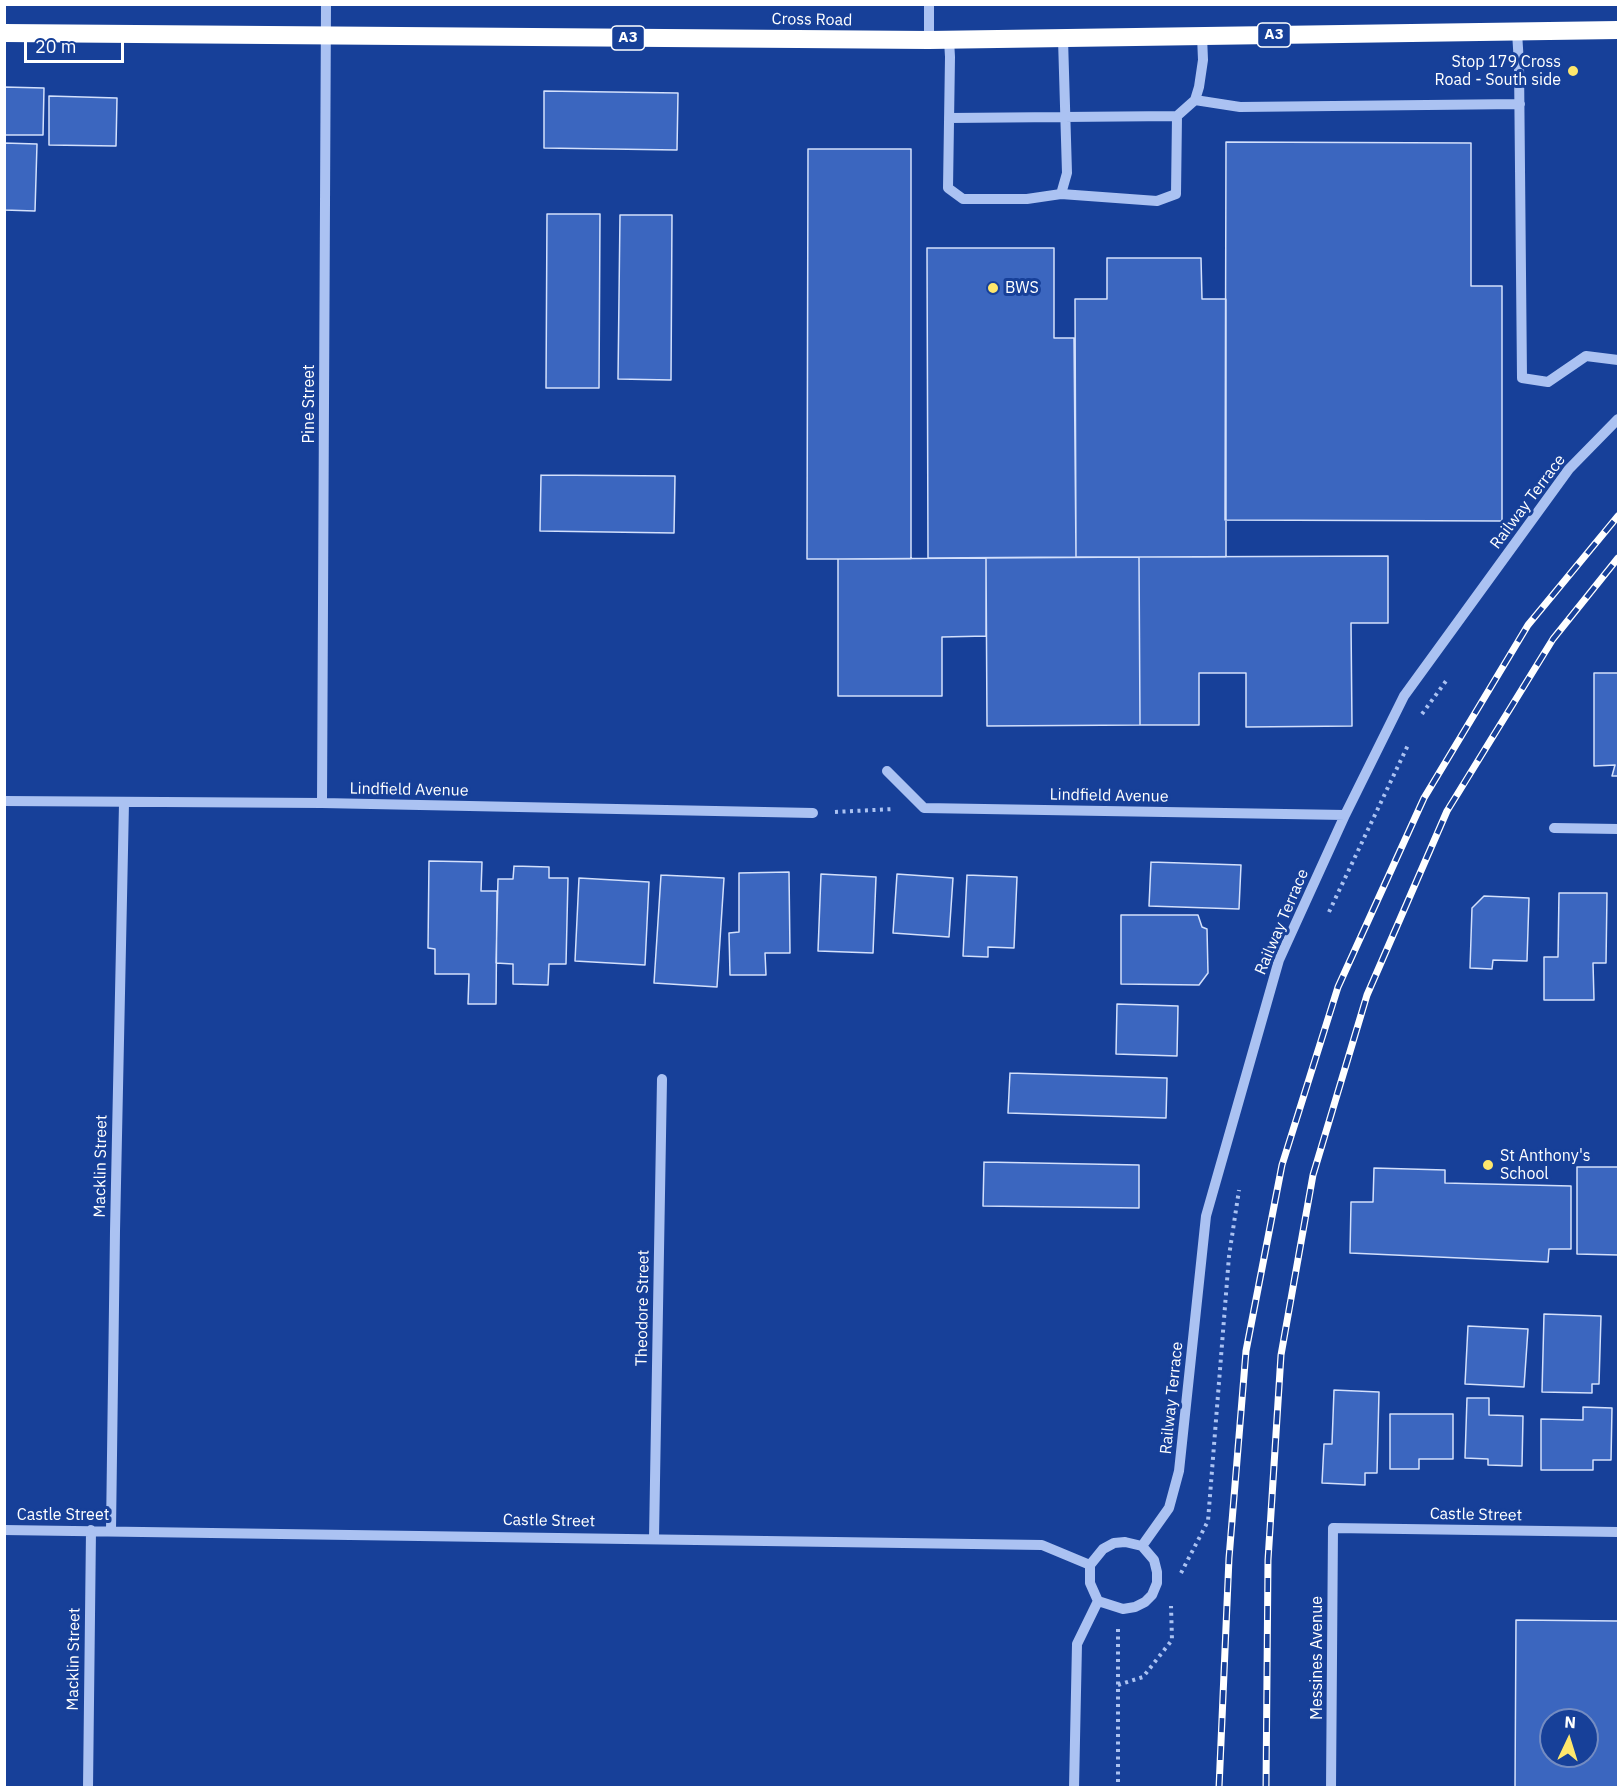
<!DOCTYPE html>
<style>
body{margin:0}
#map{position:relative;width:1623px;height:1792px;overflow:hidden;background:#174099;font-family:"IBM Plex Sans",sans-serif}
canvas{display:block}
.frame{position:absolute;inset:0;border:6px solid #fff;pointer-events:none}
.north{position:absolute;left:1539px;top:1708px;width:60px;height:60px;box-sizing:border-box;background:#174099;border:2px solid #748cc2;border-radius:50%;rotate:4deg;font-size:16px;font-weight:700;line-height:24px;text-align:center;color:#fff}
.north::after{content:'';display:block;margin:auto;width:21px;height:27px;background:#ffe76c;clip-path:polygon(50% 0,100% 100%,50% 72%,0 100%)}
.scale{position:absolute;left:24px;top:36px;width:100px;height:27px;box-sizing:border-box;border:3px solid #fff;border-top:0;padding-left:8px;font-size:18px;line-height:21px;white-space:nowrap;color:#fff;-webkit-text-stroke:4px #174099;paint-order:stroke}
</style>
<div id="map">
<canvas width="1623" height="1792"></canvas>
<div class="frame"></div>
<div class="north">N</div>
<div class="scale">20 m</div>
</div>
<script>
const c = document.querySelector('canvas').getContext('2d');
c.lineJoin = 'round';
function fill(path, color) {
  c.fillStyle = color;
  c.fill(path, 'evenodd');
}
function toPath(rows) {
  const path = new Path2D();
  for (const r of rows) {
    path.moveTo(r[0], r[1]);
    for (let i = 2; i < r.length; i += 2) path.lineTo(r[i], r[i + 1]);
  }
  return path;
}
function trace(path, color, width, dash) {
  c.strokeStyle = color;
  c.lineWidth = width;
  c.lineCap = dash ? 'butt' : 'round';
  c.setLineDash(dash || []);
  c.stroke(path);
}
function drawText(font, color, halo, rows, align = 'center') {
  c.font = font + ' "IBM Plex Sans",sans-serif';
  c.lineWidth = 6;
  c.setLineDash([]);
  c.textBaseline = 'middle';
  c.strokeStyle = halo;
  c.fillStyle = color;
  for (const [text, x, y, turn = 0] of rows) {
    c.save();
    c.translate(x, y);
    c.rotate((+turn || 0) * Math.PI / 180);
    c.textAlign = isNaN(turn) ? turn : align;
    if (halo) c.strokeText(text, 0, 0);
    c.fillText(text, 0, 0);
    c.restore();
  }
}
const building = toPath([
 [4,87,44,88,43,135,4,135,4,87],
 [544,91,678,93,677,150,544,148,544,91],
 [49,96,117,98,116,146,49,145,49,96],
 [1226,142,1471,143,1471,286,1502,286,1502,521,1225,520,1226,142],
 [4,143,37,144,35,211,4,210,4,143],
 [808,149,911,149,911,559,807,559,808,149],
 [547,214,600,214,599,388,546,388,547,214],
 [620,215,672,215,671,380,618,379,620,215],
 [927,248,1054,248,1054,338,1074,338,1076,557,928,558,927,248],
 [1107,258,1201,258,1202,299,1226,299,1226,557,1076,557,1075,299,1107,299,1107,258],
 [541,475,675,476,674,533,540,531,541,475],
 [1388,556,1388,623,1351,623,1352,726,1246,727,1246,673,1199,673,1199,725,1140,725,1139,557,1388,556],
 [1139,557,1140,725,987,726,986,558,1139,557],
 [986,558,986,636,942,637,942,696,838,696,838,559,986,558],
 [1594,673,1618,673,1618,776,1612,776,1615,765,1594,766,1594,673],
 [429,861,482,862,481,891,497,891,496,1004,468,1004,469,974,435,974,435,949,428,948,429,861],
 [1151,862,1241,865,1239,909,1149,906,1151,862],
 [514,866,549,867,549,878,568,878,566,964,549,964,548,985,513,984,513,964,496,963,498,879,513,879,514,866],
 [789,872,790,953,765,953,766,975,730,975,729,933,739,932,739,873,789,872],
 [821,874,876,877,873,953,818,951,821,874],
 [897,874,953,878,949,937,893,933,897,874],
 [661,875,724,878,717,987,654,983,661,875],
 [967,875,1017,877,1014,948,988,947,988,957,963,956,967,875],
 [579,878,649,882,645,965,575,961,579,878],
 [1559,893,1607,893,1606,963,1593,963,1594,1000,1544,1000,1544,957,1558,957,1559,893],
 [1484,896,1529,898,1527,961,1493,960,1492,969,1470,968,1472,908,1484,896],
 [1121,915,1198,915,1202,927,1207,929,1208,973,1199,985,1121,984,1121,915],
 [1117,1004,1178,1006,1177,1056,1116,1054,1117,1004],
 [1010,1073,1167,1078,1166,1118,1008,1113,1010,1073],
 [984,1162,1139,1165,1139,1208,983,1206,984,1162],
 [1577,1167,1618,1167,1618,1255,1577,1254,1577,1167],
 [1374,1168,1445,1170,1445,1183,1571,1186,1571,1249,1549,1249,1548,1262,1350,1253,1351,1202,1373,1202,1374,1168],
 [1544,1314,1601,1316,1599,1384,1592,1384,1592,1393,1542,1392,1544,1314],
 [1468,1326,1528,1329,1524,1387,1465,1384,1468,1326],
 [1334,1390,1379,1392,1377,1473,1365,1473,1365,1485,1322,1483,1324,1444,1332,1444,1334,1390],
 [1467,1398,1489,1398,1489,1415,1523,1416,1522,1466,1488,1465,1488,1459,1465,1458,1467,1398],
 [1583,1407,1612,1408,1611,1460,1593,1460,1593,1470,1541,1470,1541,1419,1583,1420,1583,1407],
 [1390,1414,1453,1414,1453,1459,1419,1459,1419,1469,1390,1469,1390,1414],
 [1516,1620,1618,1621,1618,1788,1515,1788,1516,1620],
 [1551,1720,1587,1720,1587,1756,1551,1756,1551,1720]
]);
fill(building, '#3b66bf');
trace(building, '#d3e0fc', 1.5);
trace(toPath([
 [1422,714,1446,681],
 [835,812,893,809],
 [1329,912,1408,745],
 [1181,1573,1208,1521,1229,1256,1239,1190],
 [1118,1629,1118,1788],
 [1118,1685,1143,1677,1172,1640,1171,1606]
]), '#abc2f2', 4, [3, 4.5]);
trace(toPath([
 [1517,32,1519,64,1522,378,1548,382,1586,356,1618,360],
 [929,40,929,4],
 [949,40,950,57,948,188,963,199,1027,199,1061,194,1067,173,1063,39],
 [1195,100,1240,107,1520,104],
 [949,118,1177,116,1195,100,1199,87,1203,60,1202,36],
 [1061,194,1157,201,1176,194,1177,116],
 [887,771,924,808,1345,815],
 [4,801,322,803,813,813],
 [322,803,326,4],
 [1554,828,1618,829],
 [4,1530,1042,1545,1090,1565],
 [111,1530,115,1231,124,803],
 [654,1538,662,1079],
 [1125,1542,1142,1546,1154,1560,1157,1572,1157,1583,1152,1595,1145,1602,1135,1607,1123,1609,1098,1601,1090,1583,1090,1565,1103,1549,1114,1543,1125,1542],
 [1142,1546,1169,1508,1179,1471,1206,1216,1279,960,1345,815,1404,696,1569,469,1618,419],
 [88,1788,91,1530],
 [1074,1788,1077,1644,1098,1601],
 [1331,1788,1333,1528,1618,1532]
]), '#abc2f2', 10);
trace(toPath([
 [4,33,929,40,1618,30]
]), '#fff', 18);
const rail = toPath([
 [1219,1788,1229,1558,1246,1351,1282,1165,1338,987,1424,798,1528,625,1618,516],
 [1266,1788,1268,1560,1281,1355,1313,1175,1367,995,1447,811,1553,639,1618,558]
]);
trace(rail, '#fff', 7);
trace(rail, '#174099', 4.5, [14]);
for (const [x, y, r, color] of [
 [1573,71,6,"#ffe76c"],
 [993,288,6,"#ffe76c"],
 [1488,1165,6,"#ffe76c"]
]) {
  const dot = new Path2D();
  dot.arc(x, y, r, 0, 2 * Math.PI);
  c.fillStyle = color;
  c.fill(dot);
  trace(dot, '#174099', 2);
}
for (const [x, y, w] of [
 [1274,35,33],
 [628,38,33]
]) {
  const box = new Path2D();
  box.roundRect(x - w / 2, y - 12, w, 24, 4.5);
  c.fillStyle = '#174099';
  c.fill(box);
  trace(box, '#fff', 1.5);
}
drawText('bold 15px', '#fff', null, [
 ["A3",1274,35],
 ["A3",628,38]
]);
drawText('16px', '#fff', '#174099', [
 ["Cross Road",812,20,1],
 ["Pine Street",309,404,-90],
 ["Railway Terrace",1528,502,-53],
 ["Lindfield Avenue",409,790,1],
 ["Lindfield Avenue",1109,796,1],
 ["Railway Terrace",1282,922,-67],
 ["Macklin Street",101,1166,-89],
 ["Theodore Street",643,1308,-89],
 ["Railway Terrace",1172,1398,-84],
 ["Castle Street",63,1515],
 ["Castle Street",1476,1515,1],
 ["Castle Street",549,1521,1],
 ["Messines Avenue",1317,1658,-90],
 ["Macklin Street",74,1659,-89]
]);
drawText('16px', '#fff', '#174099', [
 ["Stop 179 Cross",1561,62,"right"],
 ["Road - South side",1561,80,"right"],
 ["BWS",1005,288],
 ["St Anthony's",1500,1156],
 ["School",1500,1174]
], 'left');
</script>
